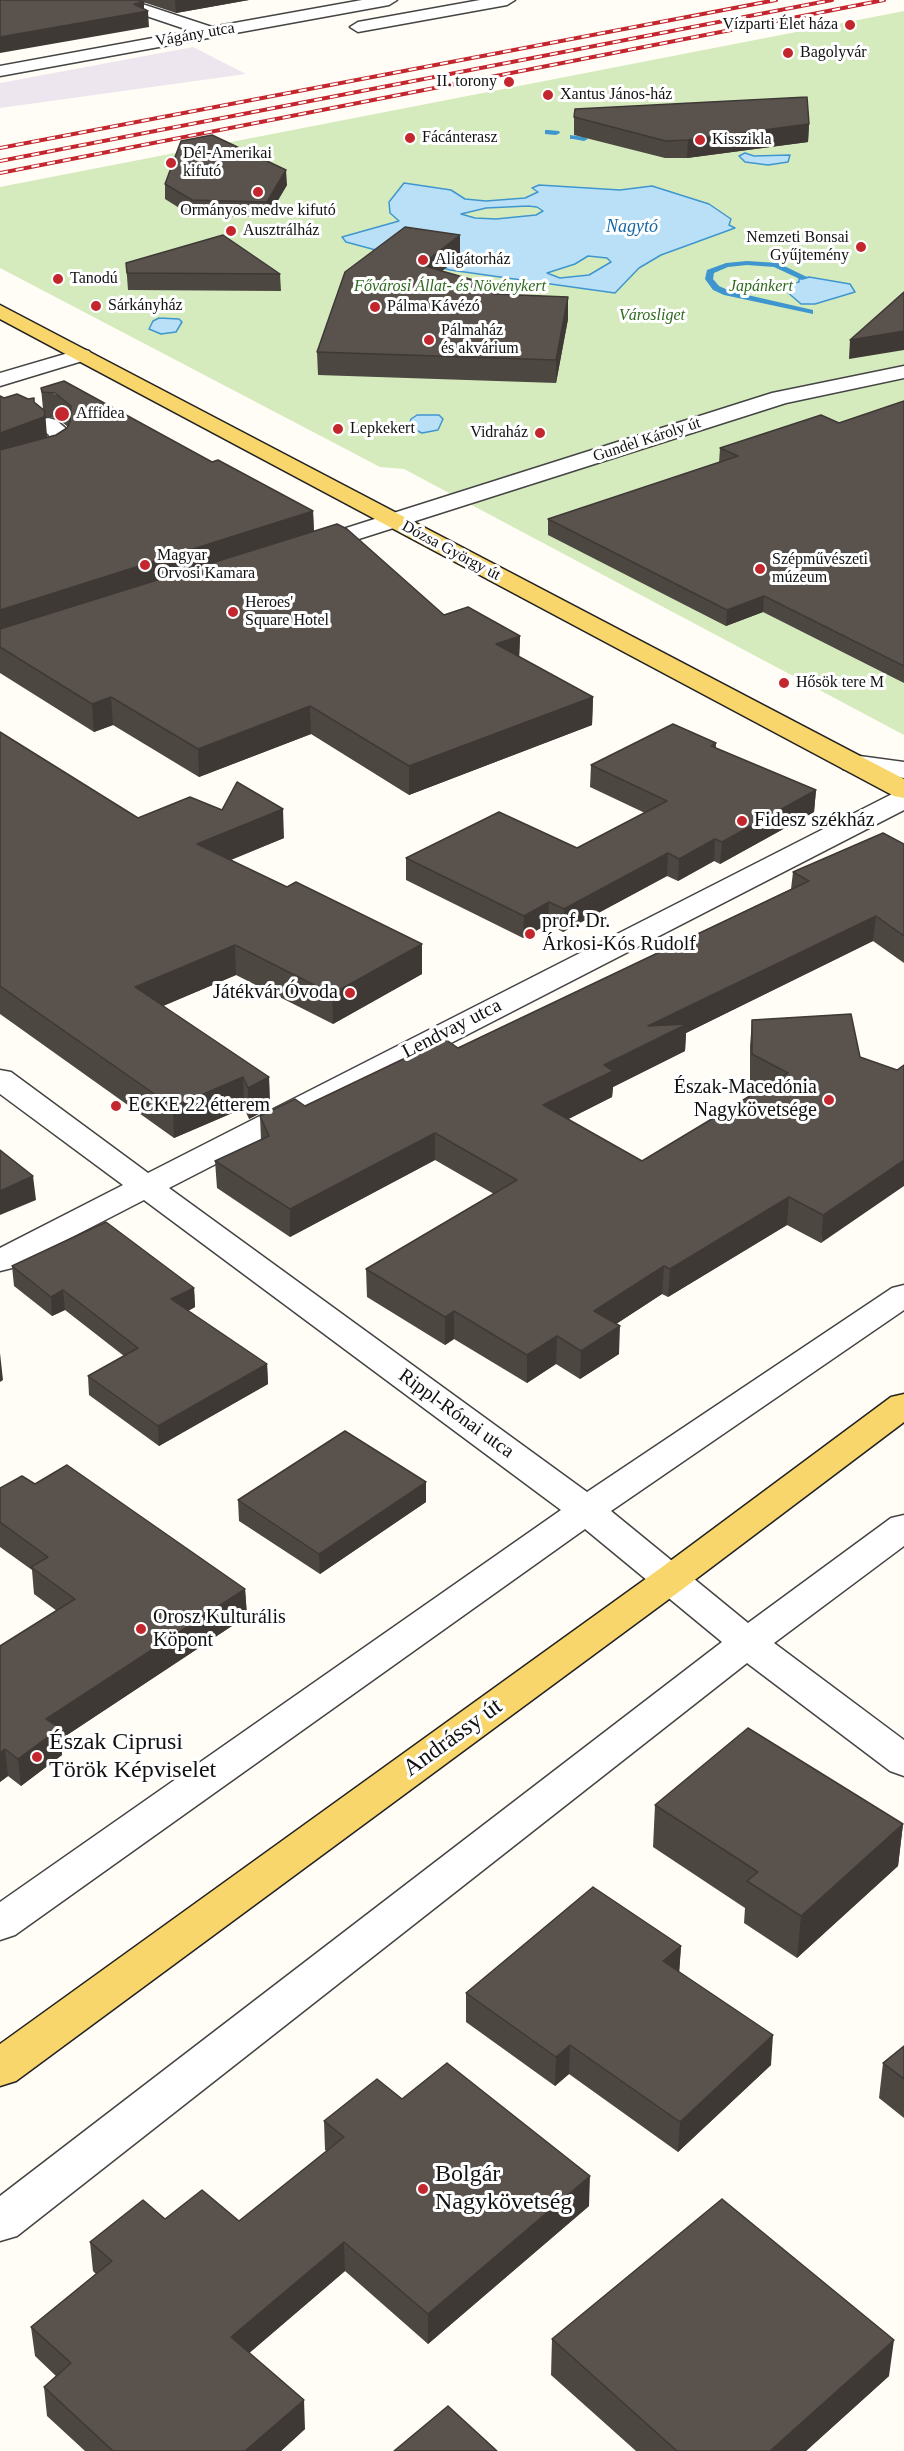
<!DOCTYPE html>
<meta charset="utf-8">
<style>
body{margin:0}
canvas{display:block;background:#fffdf5}
</style>
<canvas width="904" height="2451"></canvas>
<script>
const c = document.querySelector('canvas').getContext('2d');
c.lineJoin = 'round';
function fill(path, color) {
  c.fillStyle = color;
  c.fill(path, 'evenodd');
}
function toPath(rows) {
  const path = new Path2D();
  for (const r of rows) {
    path.moveTo(r[0], r[1]);
    for (let i = 2; i < r.length; i += 2) path.lineTo(r[i], r[i + 1]);
  }
  return path;
}
function trace(path, color, width, dash) {
  c.strokeStyle = color;
  c.lineWidth = width;
  c.lineCap = dash ? 'butt' : 'round';
  c.setLineDash(dash || []);
  c.stroke(path);
}
function drawText(font, color, halo, rows, align = 'center') {
  c.font = font + ' "Times New Roman",serif';
  c.lineWidth = 6;
  c.setLineDash([]);
  c.textBaseline = 'middle';
  c.strokeStyle = halo;
  c.fillStyle = color;
  for (const [text, x, y, turn = 0] of rows) {
    c.save();
    c.translate(x, y);
    c.rotate((+turn || 0) * Math.PI / 180);
    c.textAlign = isNaN(turn) ? turn : align;
    if (halo) c.strokeText(text, 0, 0);
    c.fillText(text, 0, 0);
    c.restore();
  }
}
fill(toPath([
 [193,47,246,74,0,108,0,83]
]), '#eee6ef');
fill(toPath([
 [904,11,904,735,404,469,380,467,0,268,0,187]
]), '#d5ebbd');
const water = toPath([
 [745,153,754,156,790,155,788,162,768,165,745,162,739,156,745,153],
 [404,183,451,190,465,199,486,201,525,198,538,192,532,188,539,185,620,190,652,186,709,204,731,219,729,225,735,228,661,255,639,268,615,293,450,270,346,242,342,237,399,221,390,213,389,202,404,183],
 [528,206,537,207,543,211,536,215,496,219,475,218,461,214,486,208,528,206],
 [588,256,607,258,611,262,589,275,560,278,547,273,575,264,588,256],
 [809,277,850,284,855,292,815,304,801,304,786,291,790,289,788,285,799,282,799,279,809,277],
 [159,318,179,319,182,322,176,332,161,334,149,329,153,321,159,318],
 [417,415,439,415,443,419,438,430,422,433,409,427,411,419,417,415]
]);
fill(water, '#b9e0f7');
trace(water, '#3f96cf', 1.5);
fill(toPath([
 [548,130,559,131,560,133,556,135,545,134,545,130,548,130],
 [570,135,584,137,588,139,584,141,573,139,570,139,570,135],
 [747,261,778,263,809,278,802,280,774,267,747,265,728,267,714,273,713,279,719,286,730,291,813,310,813,314,724,295,713,290,705,279,707,270,726,263,747,261]
]), '#3f96cf');
const minor = toPath([
 [106,0,130,0,212,27,362,0,397,0,389,5,0,76,0,66,191,31,108,3,106,0],
 [480,0,515,0,507,5,358,32,350,27,358,22,480,0],
 [82,349,89,351,92,355,89,359,0,386,0,373,82,349],
 [904,366,904,378,786,403,318,552,310,554,302,552,298,547,302,542,772,393,904,366],
 [48,418,56,420,71,433,70,447,67,452,57,458,0,475,0,461,48,444,49,435,37,425,40,420,48,418],
 [852,755,904,762,904,778,843,769,839,763,843,757,852,755],
 [904,791,904,810,169,1188,587,1492,892,1288,904,1285,904,1310,611,1511,748,1623,891,1518,904,1515,904,1546,774,1643,904,1740,904,1776,890,1771,747,1663,17,2236,0,2241,0,2196,722,1642,585,1529,15,1935,0,1940,0,1902,561,1510,144,1200,12,1268,0,1271,0,1248,123,1185,0,1094,0,1070,11,1072,148,1173,894,793,904,791]
]);
const major = toPath([
 [0,305,904,779,904,798,894,796,0,319,0,305],
 [904,1394,904,1422,684,1588,16,2081,0,2086,0,2044,658,1570,891,1397,904,1394]
]);
trace(minor, '#444', 3);
trace(major, '#222', 3);
fill(minor, '#fff');
fill(major, '#f9d66b');
const rail = toPath([
 [0,148,776,0],
 [0,161,832,0],
 [0,173,884,0]
]);
trace(rail, '#c4262e', 4);
trace(rail, '#fff', 2, [8]);
fill(toPath([
 [137,0,249,0,176,13],
 [574,117,809,124,808,142,687,158,665,158,574,135],
 [165,184,287,185,268,217,192,216,165,199],
 [460,257,442,271,494,294,568,297,568,319,556,383,318,375,317,352],
 [126,263,280,274,281,291,128,290],
 [41,388,212,462,313,511,314,531,444,615,520,636,519,657,593,697,592,725,409,795,311,734,199,777,113,725,94,732,0,673,0,396,4,398,34,402,43,409],
 [45,417,57,418,68,427,56,435,46,437],
 [904,401,904,683,763,612,726,626,548,535,548,519,719,463,720,448,839,423],
 [0,732,138,818,284,838,231,860,287,887,422,944,422,974,333,1024,236,975,163,1006,269,1077,270,1108,249,1119,244,1108,174,1138,0,1014],
 [716,743,716,748,816,790,814,812,720,864,714,861,678,881,667,876,563,932,548,924,523,938,406,880,406,858,577,848,645,813,590,787,591,765],
 [904,844,904,963,873,941,686,1033,685,1051,613,1087,612,1097,568,1119,642,1161,763,1088,750,1081,750,1046,752,1020,851,1014,821,1243,787,1225,668,1297,662,1294,616,1324,619,1354,580,1379,556,1364,527,1383,454,1339,445,1345,367,1297,366,1269,494,1194,435,1160,290,1237,217,1188,215,1161,261,1140,260,1116,305,1106,458,1048,791,889,793,872],
 [12,1266,194,1288,195,1307,188,1311,267,1364,268,1384,159,1446,89,1395,88,1376,124,1356,65,1310,52,1316,14,1286],
 [426,1482,426,1502,320,1574,239,1521,238,1500],
 [35,1484,245,1589,247,1616,61,1739,62,1755,21,1786,8,1776,0,1782,0,1646,57,1611,34,1594,32,1570,0,1547,0,1488],
 [655,1805,903,1824,898,1866,797,1958,744,1923,745,1908,653,1847],
 [681,1946,679,1972,771,2065,678,2152,569,2074,555,2086,466,2022,466,1993],
 [904,2046,904,2118,879,2098,883,2063],
 [402,2099,589,2206,428,2344,345,2271,249,2353,305,2429,281,2451,85,2451,47,2416,44,2387,56,2376,35,2356,31,2327,96,2274,93,2271,90,2242,165,2219,239,2221,327,2151,325,2150,324,2121],
 [552,2339,889,2376,806,2451,636,2451,551,2375]
]), '#4d4742');
fill(toPath([
 [175,0,249,0,176,13],
 [144,2,144,12,148,11,149,27,0,53,0,37],
 [809,124,808,142,687,158,688,140],
 [286,170,287,185,268,217,267,202],
 [460,235,460,257,421,287,421,265],
 [568,297,568,319,556,383,556,360],
 [904,331,904,350,849,359,850,340],
 [45,411,47,436,46,442,0,459,0,433,35,420],
 [313,511,314,537,0,638,0,610],
 [764,596,763,612,726,626,727,610],
 [520,636,519,663,496,644],
 [111,697,113,725,94,732,92,704],
 [593,697,592,725,409,795,409,766],
 [310,706,311,734,199,777,198,749],
 [816,790,814,812,720,864,722,842],
 [283,809,284,838,198,873,197,844],
 [715,839,714,861,678,881,679,859],
 [668,853,667,876,563,932,564,909],
 [549,902,548,924,523,938,524,916],
 [876,916,873,941,686,1033,685,1051,613,1087,612,1097,543,1132,543,1105,604,1065,648,1026],
 [422,944,422,974,333,1024,332,994],
 [235,945,236,975,137,1017,135,987],
 [243,1077,244,1108,174,1138,173,1107],
 [269,1077,270,1108,249,1119,248,1088],
 [435,1133,435,1160,290,1237,290,1209],
 [904,1160,904,1186,821,1243,823,1215],
 [33,1176,36,1200,0,1215,0,1191],
 [789,1197,787,1225,668,1297,670,1269],
 [664,1266,662,1294,593,1339,594,1311],
 [194,1288,195,1307,173,1319,171,1299],
 [63,1290,65,1310,52,1316,51,1297],
 [454,1311,454,1339,445,1345,445,1317],
 [620,1326,619,1354,580,1379,581,1351],
 [557,1336,556,1364,527,1383,527,1355],
 [0,1353,3,1380,0,1382],
 [267,1364,268,1384,159,1446,158,1426],
 [426,1482,426,1502,320,1574,319,1554],
 [245,1589,247,1616,61,1739,62,1755,21,1786,18,1759,46,1719],
 [5,1749,8,1776,0,1782,0,1753],
 [903,1824,898,1866,797,1958,801,1916],
 [681,1946,679,1975,663,1961],
 [773,2035,771,2065,678,2152,680,2122],
 [570,2045,569,2074,555,2086,556,2057],
 [590,2176,589,2206,428,2344,428,2314],
 [344,2242,345,2271,233,2367,231,2337],
 [894,2340,889,2376,806,2451,770,2451],
 [304,2400,305,2429,281,2451,245,2451]
]), '#3f3936');
const building = toPath([
 [0,0,137,0,144,2,134,4,148,11,0,37,0,0],
 [807,97,809,124,688,140,666,141,574,117,575,109,807,97],
 [212,135,286,170,267,202,192,200,165,184,181,141,212,135],
 [405,227,460,235,421,265,480,282,494,294,568,297,556,360,317,352,345,272,405,227],
 [223,235,280,274,127,273,126,263,223,235],
 [904,292,904,331,850,340,904,292],
 [64,381,212,462,218,460,313,511,0,610,0,450,56,435,67,428,70,422,71,406,55,393,42,392,41,388,64,381],
 [17,394,28,399,34,398,34,402,45,411,44,417,0,433,0,396,4,398,17,394],
 [904,401,904,666,764,596,727,610,548,519,738,456,720,448,821,415,839,423,904,401],
 [337,524,347,529,444,615,468,607,520,636,496,644,593,697,409,766,310,706,198,749,111,697,92,704,0,647,0,629,337,524],
 [673,724,716,743,711,746,816,790,722,842,715,839,679,859,668,853,564,909,549,902,524,916,406,858,499,812,577,848,667,801,591,765,673,724],
 [0,732,138,818,190,797,222,810,237,782,283,809,197,844,287,887,296,882,422,944,332,994,235,945,135,987,269,1077,248,1088,243,1077,173,1107,0,986,0,732],
 [883,833,904,844,904,936,876,916,648,1026,687,1024,604,1065,613,1071,543,1105,642,1161,788,1073,752,1054,752,1020,851,1014,860,1057,897,1070,904,1065,904,1160,823,1215,789,1197,670,1269,664,1266,594,1311,620,1326,581,1351,557,1336,527,1355,454,1311,445,1317,366,1269,517,1180,435,1133,290,1209,215,1161,269,1136,260,1116,295,1099,305,1106,445,1039,458,1048,809,881,793,872,883,833],
 [0,1150,33,1176,0,1191,0,1150],
 [106,1222,194,1288,171,1299,267,1364,158,1426,88,1376,138,1348,63,1290,51,1297,12,1266,106,1222],
 [345,1431,426,1482,319,1554,238,1500,345,1431],
 [67,1465,245,1589,46,1719,60,1728,18,1759,5,1749,0,1753,0,1646,75,1599,31,1567,48,1557,0,1522,0,1488,22,1476,35,1484,67,1465],
 [748,1728,903,1824,801,1916,747,1881,758,1872,655,1805,748,1728],
 [593,1887,681,1946,663,1961,773,2035,680,2122,570,2045,556,2057,466,1993,593,1887],
 [904,2046,904,2079,883,2063,904,2046],
 [447,2063,590,2176,428,2314,344,2242,231,2337,304,2400,245,2451,113,2451,44,2387,71,2363,31,2327,112,2261,90,2242,143,2200,165,2219,202,2190,239,2221,344,2137,324,2121,377,2079,402,2099,447,2063],
 [722,2199,894,2340,770,2451,677,2451,552,2339,722,2199],
 [448,2406,497,2451,394,2451,448,2406]
]);
fill(building, '#5a524d');
trace(building, '#3f3936', 1.5);
for (const [x, y, r, color] of [
 [850,25,6,"#c4262e"],
 [788,53,6,"#c4262e"],
 [509,82,6,"#c4262e"],
 [548,95,6,"#c4262e"],
 [410,138,6,"#c4262e"],
 [700,140,6,"#c4262e"],
 [171,163,6,"#c4262e"],
 [258,192,6,"#c4262e"],
 [231,231,6,"#c4262e"],
 [861,247,6,"#c4262e"],
 [423,260,6,"#c4262e"],
 [58,279,6,"#c4262e"],
 [96,306,6,"#c4262e"],
 [375,307,6,"#c4262e"],
 [429,340,6,"#c4262e"],
 [62,414,8,"#c4262e"],
 [338,429,6,"#c4262e"],
 [540,433,6,"#c4262e"],
 [145,565,6,"#c4262e"],
 [760,569,6,"#c4262e"],
 [233,612,6,"#c4262e"],
 [784,683,6,"#c4262e"],
 [742,821,6,"#c4262e"],
 [530,934,6,"#c4262e"],
 [350,993,6,"#c4262e"],
 [829,1100,6,"#c4262e"],
 [116,1106,6,"#c4262e"],
 [141,1629,6,"#c4262e"],
 [37,1757,6,"#c4262e"],
 [423,2189,6,"#c4262e"]
]) {
  const dot = new Path2D();
  dot.arc(x, y, r, 0, 2 * Math.PI);
  c.fillStyle = color;
  c.fill(dot);
  trace(dot, '#fff', 2);
}
drawText('16px', '#111', '#fff', [
 ["Vízparti Élet háza",838,25,"right"],
 ["Bagolyvár",800,53],
 ["II. torony",497,82,"right"],
 ["Xantus János-ház",560,95],
 ["Fácánterasz",422,138],
 ["Kisszikla",712,140],
 ["Dél-Amerikai",183,154],
 ["kifutó",183,172],
 ["Ormányos medve kifutó",258,211,"center"],
 ["Ausztrálház",243,231],
 ["Nemzeti Bonsai",849,238,"right"],
 ["Gyűjtemény",849,256,"right"],
 ["Aligátorház",435,260],
 ["Tanodú",70,279],
 ["Sárkányház",108,306],
 ["Pálma Kávézó",387,307],
 ["Pálmaház",441,331],
 ["és akvárium",441,349],
 ["Affidea",76,414],
 ["Lepkekert",350,429],
 ["Vidraház",528,433,"right"],
 ["Magyar",157,556],
 ["Orvosi Kamara",157,574],
 ["Szépművészeti",772,560],
 ["múzeum",772,578],
 ["Heroes'",245,603],
 ["Square Hotel",245,621],
 ["Hősök tere M",796,683]
], 'left');
drawText('16px', '#111', '#fff', [
 ["Vágány utca",195,35,-10],
 ["Gundel Károly út",647,440,-18],
 ["Dózsa György út",451,551,28]
]);
drawText('italic 16px', '#2f6b1f', '#fff', [
 ["Fővárosi Állat- és Növénykert",450,287],
 ["Japánkert",761,287],
 ["Városliget",652,316]
]);
drawText('italic 18px', '#1768a6', '#fff', [
 ["Nagytó",632,227]
]);
drawText('20px', '#111', '#fff', [
 ["Fidesz székház",754,821],
 ["prof. Dr.",542,922],
 ["Árkosi-Kós Rudolf",542,945],
 ["Játékvár Óvoda",338,993,"right"],
 ["Észak-Macedónia",817,1088,"right"],
 ["Nagykövetsége",817,1111,"right"],
 ["ECKE 22 étterem",128,1106],
 ["Orosz Kulturális",153,1618],
 ["Köpont",153,1641]
], 'left');
drawText('20px', '#111', '#fff', [
 ["Lendvay utca",452,1029,-27],
 ["Rippl-Rónai utca",456,1414,36]
]);
drawText('24px', '#111', '#fff', [
 ["Andrássy út",453,1738,-36]
]);
drawText('24px', '#111', '#fff', [
 ["Észak Ciprusi",49,1743],
 ["Török Képviselet",49,1771],
 ["Bolgár",435,2175],
 ["Nagykövetség",435,2203]
], 'left');
</script>
